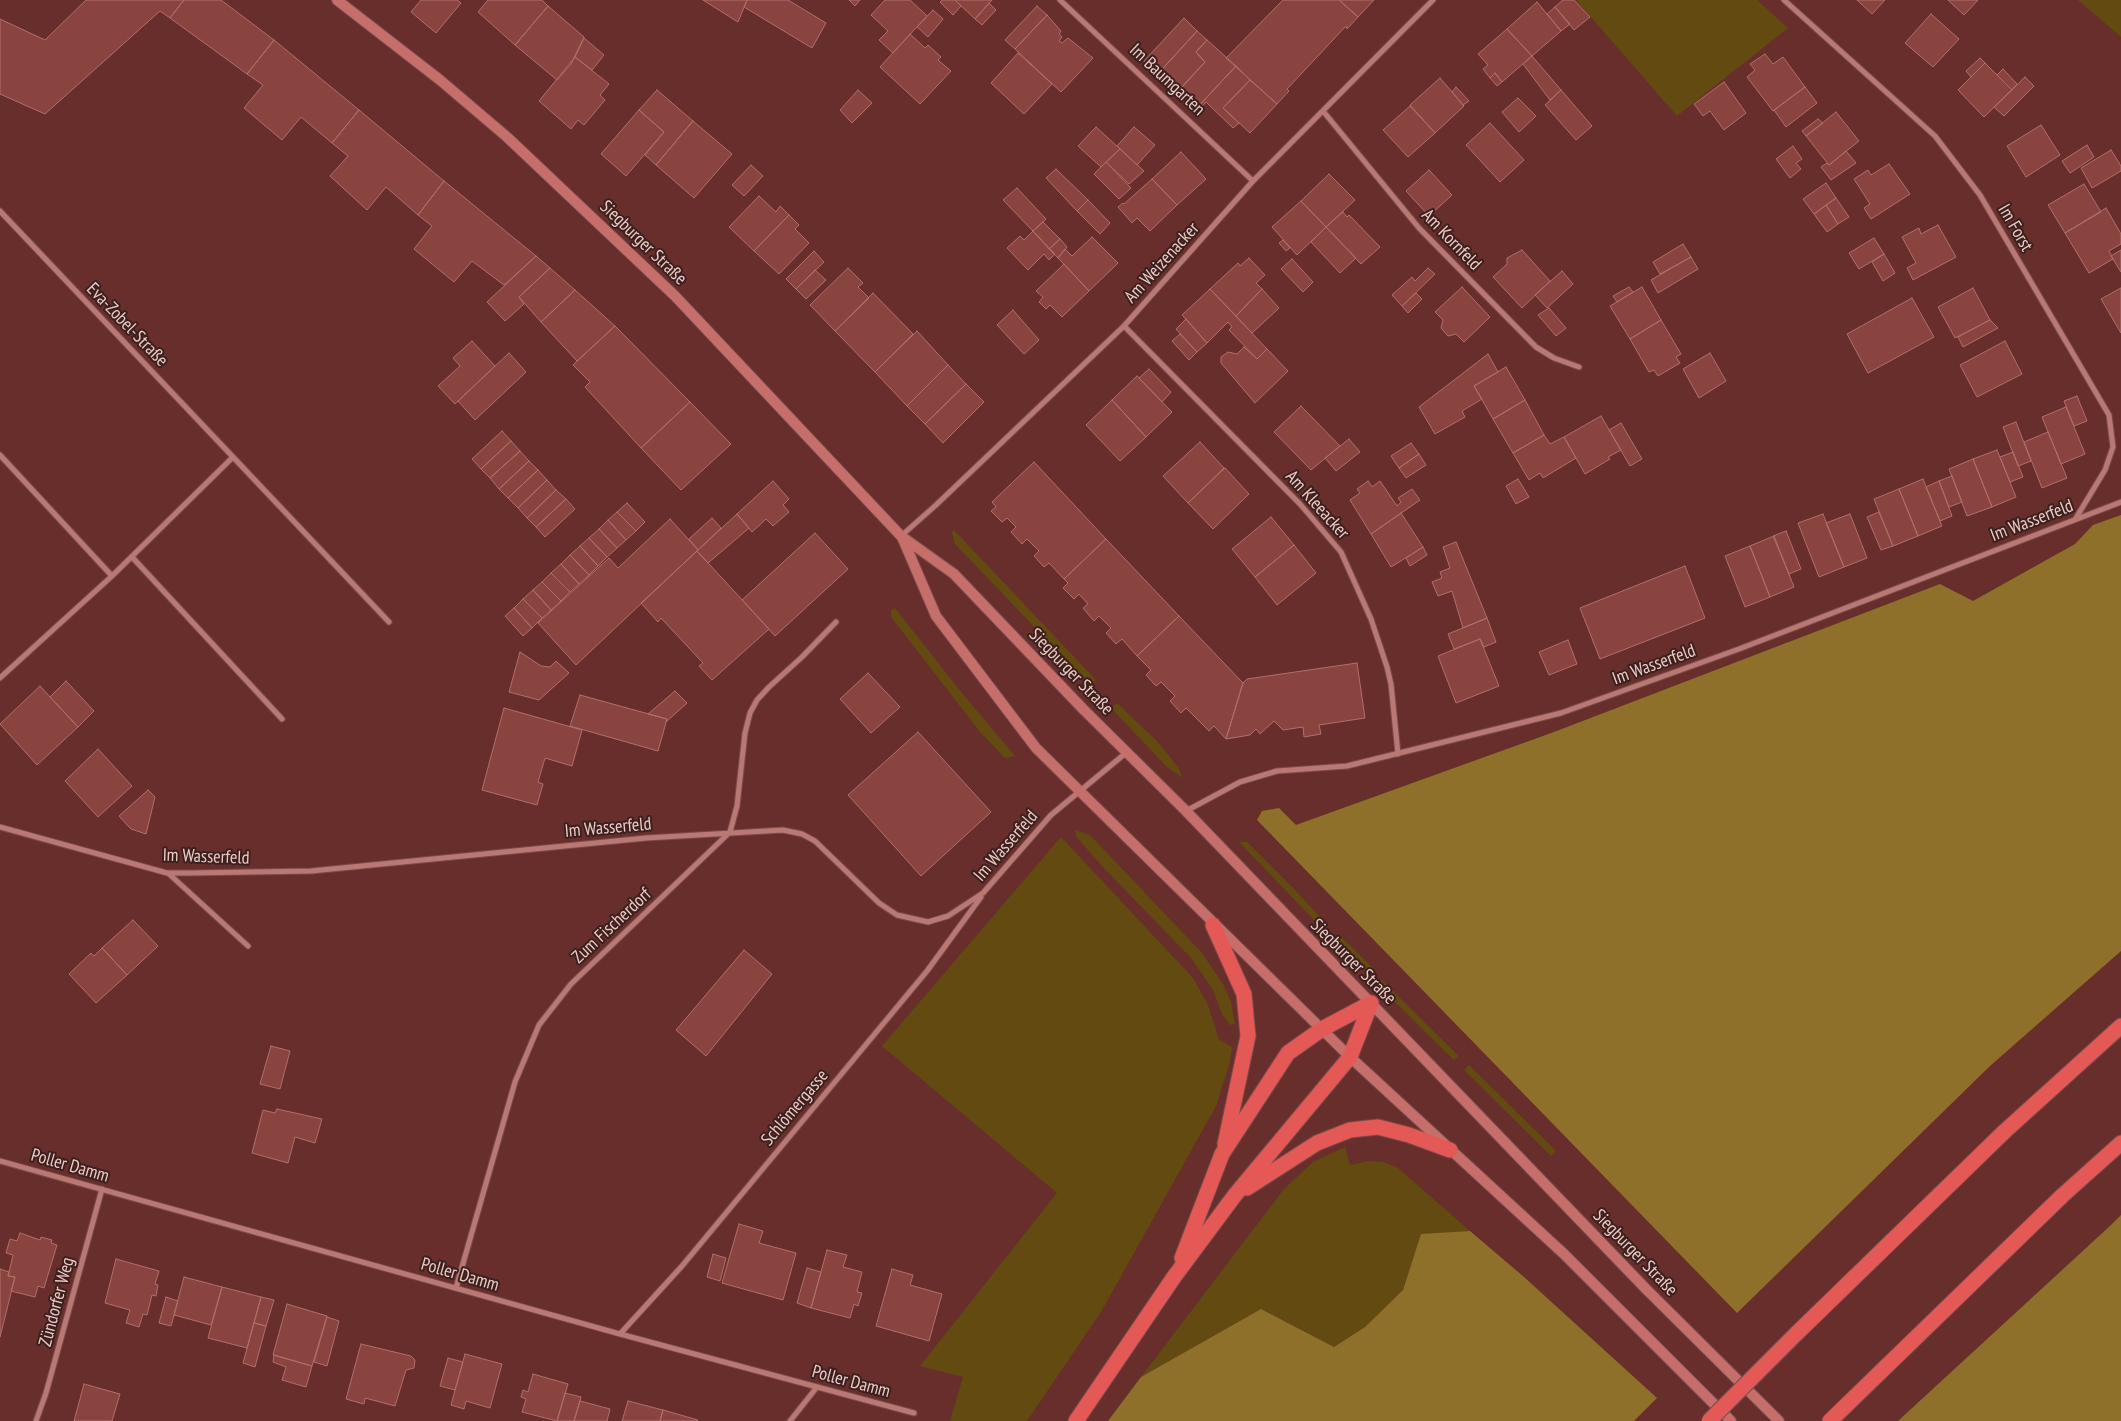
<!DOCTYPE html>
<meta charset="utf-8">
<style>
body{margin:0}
canvas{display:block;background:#672e2c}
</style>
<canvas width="2121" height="1421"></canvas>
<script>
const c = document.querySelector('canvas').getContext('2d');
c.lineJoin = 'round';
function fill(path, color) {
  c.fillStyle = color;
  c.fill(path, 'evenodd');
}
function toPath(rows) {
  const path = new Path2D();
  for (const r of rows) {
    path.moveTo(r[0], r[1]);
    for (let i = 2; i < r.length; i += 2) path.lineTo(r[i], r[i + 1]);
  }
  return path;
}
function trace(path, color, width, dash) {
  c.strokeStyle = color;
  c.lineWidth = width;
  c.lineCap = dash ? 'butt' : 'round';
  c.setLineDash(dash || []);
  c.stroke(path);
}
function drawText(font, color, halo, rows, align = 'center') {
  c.font = font + ' "PT Sans Narrow",sans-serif';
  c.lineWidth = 4;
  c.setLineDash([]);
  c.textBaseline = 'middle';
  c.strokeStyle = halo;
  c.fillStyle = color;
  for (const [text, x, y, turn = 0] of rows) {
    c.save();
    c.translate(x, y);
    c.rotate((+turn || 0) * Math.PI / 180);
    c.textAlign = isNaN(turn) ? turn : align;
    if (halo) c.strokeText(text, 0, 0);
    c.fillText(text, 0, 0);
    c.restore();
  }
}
fill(toPath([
 [1576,0,1757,0,1788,28,1677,116],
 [2078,0,2121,0,2121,37,2114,31],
 [954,530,1096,680,1091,686,955,544,952,532],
 [895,608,961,692,1015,756,1005,758,980,732,891,617,891,610],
 [1117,703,1156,740,1178,767,1183,778,1167,767,1111,708],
 [1075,830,1090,835,1202,953,1223,984,1231,1002,1235,1024,1230,1025,1222,1014,1213,990,1191,958,1100,864,1076,836],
 [1061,837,1193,978,1208,1005,1219,1040,1232,1047,1230,1062,1216,1106,1101,1312,1027,1421,950,1421,963,1377,920,1366,1057,1193,882,1046],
 [1239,842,1247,842,1295,890,1323,920,1319,925],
 [1339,935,1375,970,1370,977,1335,941],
 [1382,980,1418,1016,1459,1056,1454,1060,1427,1034,1378,985],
 [1469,1065,1556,1151,1551,1156,1464,1070],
 [1345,1147,1350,1165,1369,1161,1384,1162,1398,1168,1470,1231,1421,1235,1403,1290,1365,1327,1334,1347,1261,1309,1141,1377,1284,1189,1313,1162]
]), '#624a10');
fill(toPath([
 [2121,515,2121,951,1990,1066,1737,1313,1257,820,1262,811,1279,808,1296,825,1554,732,1940,584,1973,601,2075,544,2093,525],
 [2121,1215,2121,1421,1898,1421,2111,1225],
 [1470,1231,1524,1277,1657,1398,1634,1421,1108,1421,1141,1377,1261,1309,1334,1347,1365,1327,1403,1290,1421,1234]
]), '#8f702a');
const building = toPath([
 [86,0,184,0,170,18,160,11,45,114,0,94,0,19,45,40,86,0],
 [184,0,221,0,274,40,247,74,170,18,184,0],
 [421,0,457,0,461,3,436,33,411,12,421,0],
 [488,0,542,0,548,6,515,45,478,12,488,0],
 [703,0,747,0,738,22,703,0],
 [747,0,788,0,826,23,812,48,744,7,747,0],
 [849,0,860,0,855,6,849,0],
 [885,0,910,0,927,16,893,53,879,40,888,31,871,15,885,0],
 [942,0,955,0,961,6,953,15,940,2,942,0],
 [955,0,992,0,975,19,955,0],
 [1283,0,1339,0,1358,17,1347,29,1346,26,1287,89,1289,91,1277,104,1226,58,1283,0],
 [1339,0,1374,0,1358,17,1339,0],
 [1563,0,1574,0,1590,17,1574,30,1555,7,1563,0],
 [1857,0,1885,0,1872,14,1857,0],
 [1948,0,1978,0,1964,15,1948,0],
 [1537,2,1561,31,1532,56,1507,29,1537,2],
 [989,3,996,10,982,25,975,19,989,3],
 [548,6,584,37,571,64,557,80,515,45,548,6],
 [1037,6,1047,15,1015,49,1005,40,1037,6],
 [1555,7,1570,24,1561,31,1547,14,1555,7],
 [933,10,943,19,928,37,917,27,933,10],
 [1931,14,1959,39,1933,67,1905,43,1931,14],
 [1047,15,1061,31,1059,34,1062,37,1059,41,1062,43,1068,38,1093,58,1061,92,1015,49,1047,15],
 [1184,18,1197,31,1158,74,1144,61,1184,18],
 [1507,29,1532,56,1502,82,1495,73,1490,78,1483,69,1488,65,1478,54,1507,29],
 [1197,31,1207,40,1196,52,1205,62,1176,94,1156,76,1197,31],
 [910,34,925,48,928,45,941,57,938,60,951,71,920,104,880,67,910,34],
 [584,38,604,55,592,70,575,57,584,38],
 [274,40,359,110,332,143,301,117,282,140,244,108,263,85,247,74,274,40],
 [1207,40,1236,66,1194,111,1175,94,1205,62,1196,52,1207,40],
 [1018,53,1052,84,1024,114,991,83,1018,53],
 [1765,54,1773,64,1783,57,1805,87,1773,111,1747,77,1755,70,1750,64,1765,54],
 [1532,56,1561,90,1550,100,1523,64,1532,56],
 [575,57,609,84,600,95,605,100,584,125,578,120,571,129,539,101,575,57],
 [1980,58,1985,63,1971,77,1966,71,1980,58],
 [1985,63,2012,90,1984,117,1958,90,1985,63],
 [1236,66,1250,80,1223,108,1239,123,1233,128,1206,102,1196,113,1194,111,1236,66],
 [2003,69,2017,84,2012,90,1997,75,2003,69],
 [1495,73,1502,82,1497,86,1490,78,1495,73],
 [2025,77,2034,86,2004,116,1994,107,2025,77],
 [1440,78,1464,106,1435,133,1410,105,1440,78],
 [1250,80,1277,104,1250,133,1223,108,1250,80],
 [1724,82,1746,113,1724,130,1710,111,1703,116,1694,104,1724,82],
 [1456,87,1469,101,1463,105,1452,92,1456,87],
 [1805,87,1817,103,1786,127,1774,110,1805,87],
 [657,90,693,121,656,165,645,155,664,132,639,110,657,90],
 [858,90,872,103,852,123,840,110,858,90],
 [1561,90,1592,126,1576,140,1545,105,1561,90],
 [1518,98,1536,116,1519,132,1502,112,1518,98],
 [1410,106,1435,133,1408,157,1383,130,1410,106],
 [359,110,444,181,418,215,386,187,367,210,330,176,348,156,332,143,359,110],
 [639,110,664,132,626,176,601,154,639,110],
 [1836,112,1859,141,1829,165,1806,136,1836,112],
 [1818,119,1823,123,1806,136,1802,131,1818,119],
 [693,121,732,154,694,198,656,165,693,121],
 [1490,123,1524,160,1500,182,1466,145,1490,123],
 [2041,125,2060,155,2026,177,2007,146,2041,125],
 [1096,127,1120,149,1101,167,1078,146,1096,127],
 [1134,127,1155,145,1137,165,1117,146,1134,127],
 [2087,145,2094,157,2070,173,2062,161,2087,145],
 [1793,146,1802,159,1796,163,1801,169,1790,178,1776,159,1793,146],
 [1120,149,1144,171,1129,184,1106,162,1120,149],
 [2111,150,2121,166,2121,171,2092,188,2081,168,2111,150],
 [1846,151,1856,163,1831,180,1821,167,1827,163,1829,165,1846,151],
 [1181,152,1206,179,1177,205,1152,179,1181,152],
 [1106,162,1131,188,1119,199,1094,174,1106,162],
 [1889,164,1910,194,1871,219,1864,208,1870,204,1854,179,1868,170,1871,175,1889,164],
 [751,165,763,176,744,196,732,185,751,165],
 [1056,169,1088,200,1077,211,1046,178,1056,169],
 [1429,170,1452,195,1429,216,1406,191,1429,170],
 [1329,174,1355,200,1326,227,1301,201,1329,174],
 [1152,179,1177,205,1150,231,1137,218,1132,223,1118,207,1123,203,1124,204,1152,179],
 [444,181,536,256,504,285,472,261,454,282,414,249,432,226,418,215,444,181],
 [1826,183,1836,198,1814,214,1803,199,1826,183],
 [2084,184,2101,212,2065,233,2048,205,2084,184],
 [1017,188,1046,219,1033,231,1003,200,1017,188],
 [759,196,776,212,780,206,789,215,754,251,729,227,759,196],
 [1836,198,1849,217,1838,224,1826,205,1836,198],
 [1088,200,1110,223,1100,234,1077,211,1088,200],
 [1301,201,1326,227,1297,255,1272,227,1301,201],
 [1826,205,1838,224,1827,232,1814,214,1826,205],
 [2106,208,2121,234,2121,244,2109,251,2113,259,2089,273,2065,233,2106,208],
 [1343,212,1347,217,1349,215,1380,247,1361,264,1326,227,1343,212],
 [789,215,799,225,795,229,809,243,779,274,754,251,789,215],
 [1043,222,1060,239,1049,249,1033,231,1043,222],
 [1938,225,1956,257,1913,280,1907,268,1916,263,1902,237,1919,228,1921,234,1938,225],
 [1326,227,1356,258,1340,273,1311,242,1326,227],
 [1033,231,1055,254,1049,260,1044,254,1028,270,1007,248,1020,236,1024,240,1033,231],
 [1092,237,1118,263,1089,291,1058,258,1065,249,1072,256,1092,237],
 [1874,238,1884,254,1859,269,1849,253,1874,238],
 [1060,239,1067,247,1058,258,1049,249,1060,239],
 [1283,240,1290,248,1286,251,1279,243,1283,240],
 [1683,244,1691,257,1660,274,1653,262,1683,244],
 [1522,250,1550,281,1522,308,1493,277,1507,264,1507,258,1522,250],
 [2121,250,2121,272,2111,256,2121,250],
 [814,251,824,262,796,289,786,279,814,251],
 [1884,254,1895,273,1883,281,1872,262,1884,254],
 [536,256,550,268,519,297,524,304,505,321,487,302,536,256],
 [1691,257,1698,269,1658,293,1651,280,1691,257],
 [1249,258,1265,275,1256,283,1262,289,1236,316,1210,289,1238,263,1240,266,1249,258],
 [1292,259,1313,282,1303,292,1281,269,1292,259],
 [1064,264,1089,291,1062,317,1050,305,1046,309,1039,302,1043,297,1036,291,1064,264],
 [550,268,575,290,541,322,519,297,550,268],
 [848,268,863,283,858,287,869,298,835,331,810,305,848,268],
 [1428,268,1435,274,1402,306,1392,295,1412,277,1415,281,1428,268],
 [815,270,826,280,806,299,796,289,815,270],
 [1562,271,1573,284,1547,308,1535,295,1562,271],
 [1462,287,1490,317,1464,342,1456,334,1448,336,1441,328,1443,320,1435,312,1462,287],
 [1629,287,1633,292,1617,302,1613,296,1629,287],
 [1642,287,1661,320,1630,339,1610,306,1642,287],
 [1973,288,1990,320,1955,338,1938,307,1973,288],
 [2121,288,2121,333,2101,299,2121,288],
 [1210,289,1267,349,1257,359,1229,330,1232,327,1228,322,1207,343,1182,315,1210,289],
 [1262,289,1279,308,1252,333,1236,316,1262,289],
 [575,290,615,326,577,361,541,322,575,290],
 [873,293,913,334,875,372,835,331,873,293],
 [1416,293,1422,299,1408,313,1402,306,1416,293],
 [1912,298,1934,337,1868,373,1847,334,1912,298],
 [1549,308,1566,328,1556,336,1538,315,1549,308],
 [1013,310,1039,340,1024,354,997,325,1013,310],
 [1186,319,1207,343,1197,352,1176,329,1186,319],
 [1661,320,1681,354,1676,357,1680,363,1658,376,1654,370,1649,372,1630,339,1661,320],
 [1990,320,1998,328,1963,347,1958,337,1990,320],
 [615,326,690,402,641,448,585,387,590,382,573,365,615,326],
 [917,331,948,365,907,406,875,372,917,331],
 [1180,334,1197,352,1189,360,1172,341,1180,334],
 [472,341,495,366,455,404,438,386,460,366,453,358,472,341],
 [2005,341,2022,374,1977,397,1960,365,2005,341],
 [1244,347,1257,359,1267,349,1288,371,1255,403,1221,363,1221,357,1228,352,1237,354,1244,347],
 [509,353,526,372,475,420,458,401,509,353],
 [1710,353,1726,381,1699,398,1683,369,1710,353],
 [1488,354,1498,372,1474,386,1482,399,1462,411,1465,417,1435,434,1419,407,1488,354],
 [948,365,966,384,925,424,907,406,948,365],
 [1506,367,1525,400,1493,419,1474,386,1506,367],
 [1149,369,1171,392,1162,402,1139,378,1149,369],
 [1137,376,1172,412,1146,437,1112,400,1137,376],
 [966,384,984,402,943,443,925,424,966,384],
 [2077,396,2087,421,2074,426,2064,401,2077,396],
 [1112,400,1146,437,1120,461,1086,425,1112,400],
 [1525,400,1544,435,1513,453,1493,419,1525,400],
 [690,402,731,444,681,490,641,448,690,402],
 [1301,406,1340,446,1311,470,1274,432,1301,406],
 [2066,407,2085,454,2061,464,2042,417,2066,407],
 [1601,416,1621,450,1608,457,1610,459,1585,474,1564,437,1601,416],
 [2016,422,2031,461,2018,466,2003,427,2016,422],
 [1621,423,1642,459,1630,466,1609,430,1621,423],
 [502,431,511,441,481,469,472,459,502,431],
 [2048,432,2067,478,2042,488,2024,442,2048,432],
 [1544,435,1550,444,1564,437,1576,458,1543,478,1540,473,1529,480,1513,453,1544,435],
 [1349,439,1360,452,1336,471,1325,458,1349,439],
 [511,441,520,451,490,478,481,469,511,441],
 [1200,442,1224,468,1188,503,1163,476,1200,442],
 [1411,443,1419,454,1399,468,1391,456,1411,443],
 [1997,450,2016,497,1992,507,1973,459,1997,450],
 [520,451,529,461,499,489,490,478,520,451],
 [2013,452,2023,477,2010,482,2000,457,2013,452],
 [1419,454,1426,465,1406,478,1399,468,1419,454],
 [1973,459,1992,507,1967,516,1949,469,1973,459],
 [529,461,538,470,508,498,499,489,529,461],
 [1034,462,1106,539,1064,579,1049,563,1044,567,1034,556,1039,551,1027,539,1022,544,1011,532,1016,527,1007,518,1002,522,991,511,996,507,992,502,1034,462],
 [1225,468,1249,494,1213,529,1188,503,1225,468],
 [538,470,547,480,518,508,508,498,538,470],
 [1952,476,1962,502,1949,507,1939,481,1952,476],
 [1518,479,1529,497,1516,504,1506,486,1518,479],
 [1923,479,1942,526,1918,536,1899,489,1923,479],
 [547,480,556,490,527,518,518,508,547,480],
 [773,481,789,499,783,505,789,512,773,526,766,519,752,532,737,514,773,481],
 [1368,481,1372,487,1380,481,1397,506,1401,502,1398,498,1412,489,1420,500,1371,534,1350,500,1360,493,1357,489,1368,481],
 [1939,481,1952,516,1940,521,1926,487,1939,481],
 [1899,489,1918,536,1893,546,1874,499,1899,489],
 [556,490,566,499,536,527,527,518,556,490],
 [566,499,575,509,545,537,536,527,566,499],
 [627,503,645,522,636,531,617,512,627,503],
 [617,512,636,531,626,540,608,520,617,512],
 [1879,512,1893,546,1881,550,1867,517,1879,512],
 [1401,513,1423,547,1391,567,1371,534,1401,513],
 [737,514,749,528,708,563,697,551,737,514],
 [1823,514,1844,567,1819,577,1798,523,1823,514],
 [1850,514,1867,558,1844,567,1826,523,1850,514],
 [1271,517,1294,545,1255,577,1232,549,1271,517],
 [712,518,721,528,698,550,689,539,712,518],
 [670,519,698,550,576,665,538,623,609,558,618,568,670,519],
 [608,520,626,540,617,548,599,529,608,520],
 [599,529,617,548,607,557,589,538,599,529],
 [1786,531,1801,569,1789,574,1773,536,1786,531],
 [815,533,848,569,775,636,742,600,815,533],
 [1774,536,1794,587,1770,597,1750,546,1774,536],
 [589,538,607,557,598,566,580,546,589,538],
 [1106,539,1179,616,1137,656,1122,639,1116,644,1106,633,1111,628,1099,616,1094,621,1083,608,1088,604,1079,594,1074,599,1063,588,1068,583,1064,579,1106,539],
 [1456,542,1487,618,1463,628,1452,591,1438,596,1432,582,1442,578,1440,572,1450,568,1443,547,1456,542],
 [1294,545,1316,573,1277,605,1255,577,1294,545],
 [580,546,598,566,589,575,570,555,580,546],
 [1750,546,1770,597,1745,607,1725,556,1750,546],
 [1423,547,1427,555,1410,566,1406,558,1423,547],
 [697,551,769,629,712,680,699,666,703,663,661,618,658,622,641,603,697,551],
 [570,555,589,575,579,584,561,564,570,555],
 [561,564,579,584,570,592,551,573,561,564],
 [1685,566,1705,618,1600,659,1580,608,1685,566],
 [551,573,570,592,561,601,542,582,551,573],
 [542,582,561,601,551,610,533,590,542,582],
 [533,590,551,610,542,618,523,599,533,590],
 [523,599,542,618,532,628,514,608,523,599],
 [514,608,532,628,523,636,505,616,514,608],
 [1179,616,1243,683,1226,739,1214,726,1209,731,1186,708,1181,713,1170,701,1175,696,1161,682,1156,686,1146,675,1151,670,1137,656,1179,616],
 [1487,618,1496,642,1484,647,1480,639,1454,649,1448,634,1487,618],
 [1480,639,1499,686,1456,703,1438,656,1480,639],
 [1568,640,1577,664,1549,675,1539,652,1568,640],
 [520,652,541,666,550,667,556,661,569,673,539,700,509,692,520,652],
 [1357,663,1365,718,1319,725,1321,734,1304,737,1303,727,1283,730,1274,721,1260,734,1256,729,1250,735,1226,739,1243,683,1247,679,1357,663],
 [868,673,900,707,871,733,840,699,868,673],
 [66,681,94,711,78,727,50,697,66,681],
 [40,686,78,727,37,765,0,724,40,686],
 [675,691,687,703,666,722,667,719,648,714,675,691],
 [580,695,667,719,658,751,570,726,580,695],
 [504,708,582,730,572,766,545,758,538,782,543,784,537,805,482,790,504,708],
 [918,732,991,812,921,876,848,795,918,732],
 [98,749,132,786,98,817,65,781,98,749],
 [148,790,155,797,146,834,131,829,119,816,148,790],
 [133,920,158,946,127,975,102,948,133,920],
 [102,948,127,975,96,1003,69,974,91,953,94,956,102,948],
 [744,950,772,974,706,1056,676,1030,744,950],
 [271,1046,290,1051,280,1089,260,1084,271,1046],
 [277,1109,322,1119,315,1143,295,1137,288,1163,252,1153,263,1110,275,1113,277,1109],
 [739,1224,763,1231,759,1243,796,1253,783,1300,722,1283,739,1224],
 [20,1233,40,1240,41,1237,52,1240,51,1243,57,1245,44,1288,38,1286,35,1297,11,1291,15,1277,8,1276,13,1255,6,1253,10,1239,17,1241,20,1233],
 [827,1250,847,1255,843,1267,862,1272,857,1292,862,1293,858,1306,854,1304,850,1318,811,1308,827,1250],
 [713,1254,726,1258,720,1281,707,1277,713,1254],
 [116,1259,159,1271,155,1284,158,1285,156,1296,152,1295,147,1315,143,1314,139,1327,126,1323,130,1310,105,1303,116,1259],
 [807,1268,821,1272,811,1308,797,1303,807,1268],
 [0,1269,9,1272,8,1276,15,1277,0,1337,0,1269],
 [892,1269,913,1275,910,1285,942,1294,929,1341,876,1326,892,1269],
 [184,1277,222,1287,211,1325,174,1315,184,1277],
 [222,1287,261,1297,247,1348,208,1338,222,1287],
 [166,1297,178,1301,171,1326,159,1323,166,1297],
 [261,1297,274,1300,266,1326,254,1323,261,1297],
 [287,1304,327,1316,312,1366,273,1355,287,1304],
 [327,1317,339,1321,327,1366,314,1362,327,1317],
 [254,1323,266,1326,255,1367,243,1363,254,1323],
 [361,1344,411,1356,415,1360,414,1368,406,1370,395,1406,365,1398,364,1404,346,1399,361,1344],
 [465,1354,502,1364,490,1408,466,1401,464,1409,451,1405,465,1354],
 [274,1355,312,1366,306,1387,282,1380,286,1367,273,1362,274,1355],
 [448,1358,463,1362,455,1390,440,1386,448,1358],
 [533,1374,568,1384,557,1421,522,1412,526,1399,521,1397,523,1390,528,1392,533,1374],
 [84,1384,120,1394,112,1421,74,1421,84,1384],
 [565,1393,581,1397,574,1421,557,1421,565,1393],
 [580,1401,610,1409,607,1421,574,1421,580,1401],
 [628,1401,663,1410,660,1421,622,1421,628,1401],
 [663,1410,698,1420,697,1421,660,1421,663,1410]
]);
fill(building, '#894440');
trace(building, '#b06f6b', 1);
const street = toPath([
 [1060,0,1253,181],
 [1784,0,1935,136,1980,195,2109,415,2113,447,2105,470,2076,518],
 [1323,111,1419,228,1536,347,1554,358,1579,367],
 [0,211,233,457],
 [1124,326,1300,504,1341,552,1371,619,1387,667,1391,684,1398,754],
 [0,455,112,576],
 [901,536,936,505,1124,326,1253,181,1433,0],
 [132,557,282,719],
 [0,678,112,576,233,457,389,622],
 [1186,811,1240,782,1277,771,1347,766,1561,713,1739,649,2121,502],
 [0,827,167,873,190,873,311,871,646,838,783,830,802,834,815,841,879,903,897,915,928,922,948,916,983,893,1051,815,1127,752],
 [168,873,248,946],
 [0,1161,620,1334,914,1413],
 [456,1288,515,1082,539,1025,571,984,730,832,737,806,745,733,750,713,757,700,769,687,802,657,836,622],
 [620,1334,682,1266,927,971,981,897],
 [36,1421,46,1393,102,1189],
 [790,1421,817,1387]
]);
const secondary = toPath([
 [337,0,440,80,507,137,675,296,901,536,954,574,1083,709,1186,811,1647,1290,1779,1421],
 [902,537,936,616,1036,748,1350,1057,1564,1254,1731,1421]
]);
const highway = toPath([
 [1213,925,1244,994,1248,1036,1225,1144],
 [1247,1188,1317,1143,1350,1130,1378,1127,1409,1135,1450,1150],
 [1182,1258,1222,1154,1288,1053,1322,1029,1371,1003],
 [1797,1333,2005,1131,2121,1026],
 [1076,1421,1174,1277,1235,1195,1350,1057,1371,1003],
 [1830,1421,2063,1195,2121,1143]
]);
trace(street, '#7a4a49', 7);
trace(secondary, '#7a4a49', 12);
trace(highway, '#7a4a49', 17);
trace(street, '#b97873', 5);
trace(secondary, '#c66f6a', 10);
trace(highway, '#e45956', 15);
const highwayBridge = toPath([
 [1709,1421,1797,1333]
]);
trace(highwayBridge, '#7a4a49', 17, []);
trace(highwayBridge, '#e45956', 15);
drawText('18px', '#eecac6', '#3b201e', [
 ["Im Baumgarten",1167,80,43],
 ["Im Forst",2015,228,60],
 ["Am Kornfeld",1451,240,46],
 ["Siegburger Straße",643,243,44],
 ["Am Weizenacker",1162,263,-48],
 ["Eva-Zobel-Straße",127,325,46],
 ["Am Kleeacker",1317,505,48],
 ["Im Wasserfeld",2032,521,-21],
 ["Im Wasserfeld",1654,665,-20],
 ["Siegburger Straße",1071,672,46],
 ["Im Wasserfeld",608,828,-5],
 ["Im Wasserfeld",1006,846,-49],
 ["Im Wasserfeld",206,857,2],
 ["Zum Fischerdorf",612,926,-43],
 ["Siegburger Straße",1353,962,45],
 ["Schlömergasse",795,1108,-50],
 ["Poller Damm",70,1166,16],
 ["Siegburger Straße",1635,1253,46],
 ["Poller Damm",460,1275,16],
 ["Zündorfer Weg",57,1302,-75],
 ["Poller Damm",851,1382,15]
]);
</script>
